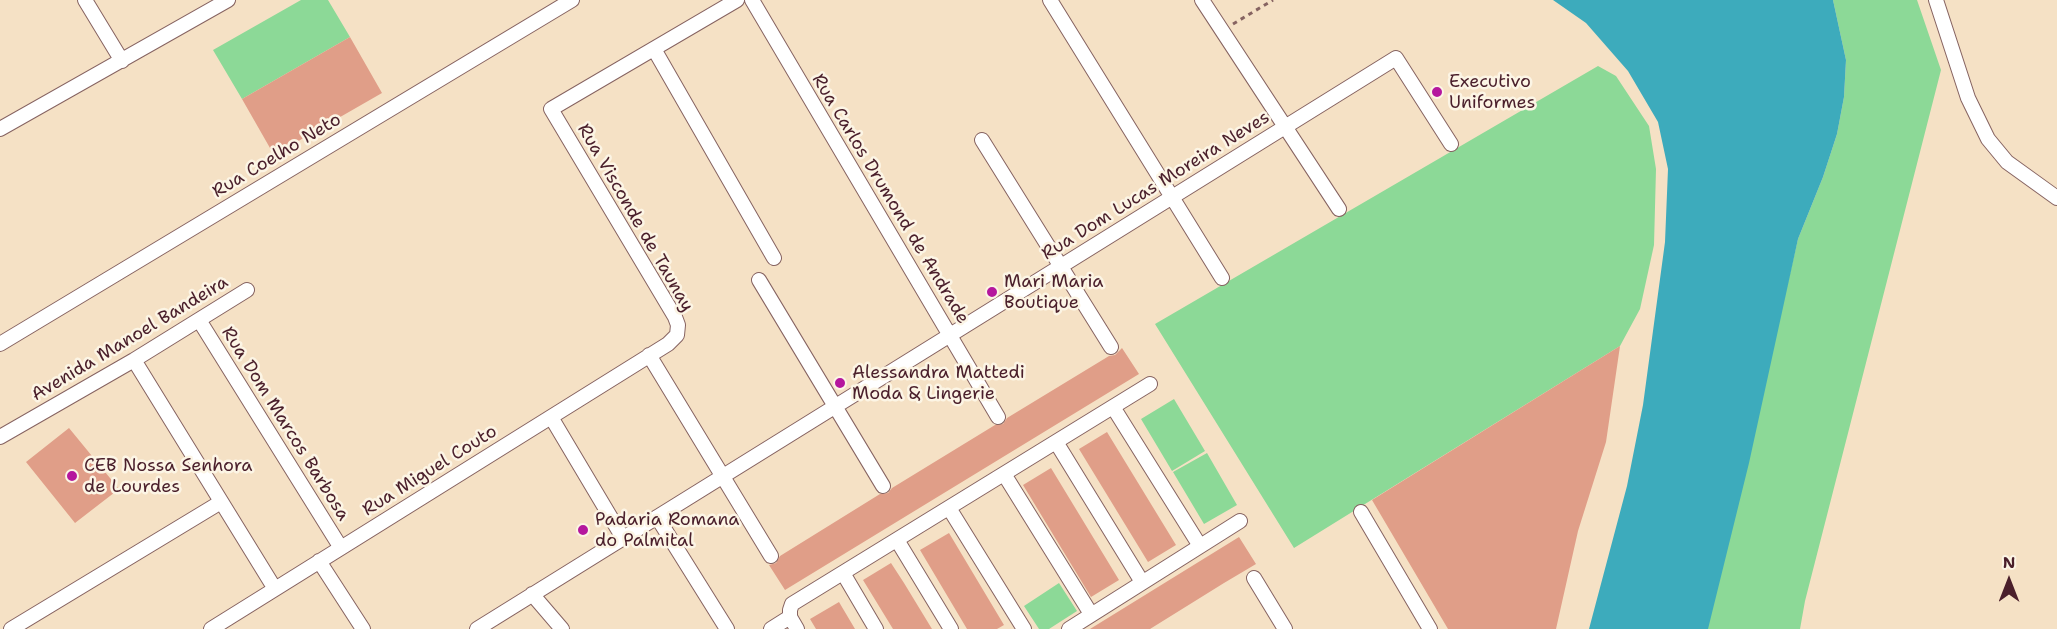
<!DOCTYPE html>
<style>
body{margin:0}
#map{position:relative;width:2057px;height:629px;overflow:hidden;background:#f5e1c5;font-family:"Shantell Sans",sans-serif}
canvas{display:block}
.north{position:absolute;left:1979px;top:551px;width:60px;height:60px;-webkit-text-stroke:4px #fcf5e5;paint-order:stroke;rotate:0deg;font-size:16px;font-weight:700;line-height:24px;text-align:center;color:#4a1f2b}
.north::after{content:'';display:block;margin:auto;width:21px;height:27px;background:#4a1f2b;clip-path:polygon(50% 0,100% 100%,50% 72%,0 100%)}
</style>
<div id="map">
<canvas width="2057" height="629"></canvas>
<div class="north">N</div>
</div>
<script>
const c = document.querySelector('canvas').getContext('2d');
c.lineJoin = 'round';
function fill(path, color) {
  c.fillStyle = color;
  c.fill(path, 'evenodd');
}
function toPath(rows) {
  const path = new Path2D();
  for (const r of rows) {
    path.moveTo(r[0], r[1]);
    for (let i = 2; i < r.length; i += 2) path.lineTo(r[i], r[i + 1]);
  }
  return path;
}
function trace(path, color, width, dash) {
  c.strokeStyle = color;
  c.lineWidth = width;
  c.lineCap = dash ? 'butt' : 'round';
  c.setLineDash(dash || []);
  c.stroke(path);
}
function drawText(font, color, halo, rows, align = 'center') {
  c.font = font + ' "Shantell Sans",sans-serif';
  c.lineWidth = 5;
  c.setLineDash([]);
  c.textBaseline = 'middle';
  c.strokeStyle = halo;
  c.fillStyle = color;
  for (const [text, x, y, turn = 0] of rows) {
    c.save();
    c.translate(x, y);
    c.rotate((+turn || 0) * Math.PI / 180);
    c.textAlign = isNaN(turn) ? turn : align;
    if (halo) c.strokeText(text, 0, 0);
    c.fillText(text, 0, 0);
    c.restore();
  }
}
fill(toPath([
 [301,0,328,0,350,37,242,99,213,50],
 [1833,0,1917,0,1941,70,1805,601,1800,629,1707,629,1798,239,1823,177,1837,134,1844,97,1846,60],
 [1598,66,1616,76,1649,126,1656,169,1654,245,1640,309,1620,346,1294,548,1155,324],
 [1174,399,1205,451,1172,471,1141,419],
 [1207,453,1237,505,1204,524,1173,472],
 [1059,583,1077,611,1049,629,1039,629,1024,606]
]), '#8cd997');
fill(toPath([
 [1553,0,1833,0,1846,60,1844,97,1837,134,1823,177,1798,239,1749,463,1708,629,1589,629,1627,486,1643,405,1665,242,1668,169,1658,122,1628,71,1586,23]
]), '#3dabbc');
fill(toPath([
 [350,37,382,93,274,155,242,99],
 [1620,346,1606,442,1578,531,1556,629,1448,629,1372,500],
 [1122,348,1139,374,785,590,769,565,776,563,780,556,880,494,888,493,892,488,995,425,1003,424,1007,418,1109,356,1115,355],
 [69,428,119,489,75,523,26,462],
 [1107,432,1176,545,1148,562,1079,449],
 [1051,468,1119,580,1091,597,1023,485],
 [949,533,1004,625,997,629,967,629,920,550],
 [1239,537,1256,564,1224,583,1150,629,1090,629],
 [891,563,904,583,932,629,893,629,863,580],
 [839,602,855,629,816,629,810,619]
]), '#e09e88');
const minor = toPath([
 [85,0,122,61],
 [752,0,998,417],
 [1050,0,1222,278],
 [1202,0,1339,209],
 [1936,0,1968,98,1988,139,2007,162,2057,198],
 [654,49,774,258],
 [0,129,228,0],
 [982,140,1111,347],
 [759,280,883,486],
 [199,320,341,548],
 [0,344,572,0],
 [649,355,771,556],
 [134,360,275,589],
 [1113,407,1200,546],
 [551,417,623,538],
 [0,437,134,360,247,290],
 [1056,442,1142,582],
 [1004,474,1091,614],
 [949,508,1024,629],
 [1361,512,1430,629],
 [657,517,727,629],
 [897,540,951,629],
 [319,561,363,629],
 [843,573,876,629],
 [1254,578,1285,629],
 [532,594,562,629],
 [11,629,221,502],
 [211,629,668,344,677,335,678,325,675,317,551,109,737,0],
 [477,629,1396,58,1451,144],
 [771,629,790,617],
 [797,629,790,617,790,610,792,604,1150,384],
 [1069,629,1240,521]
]);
trace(minor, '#866361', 16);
trace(toPath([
 [1233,24,1273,0]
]), '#866361', 3, [4.5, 4.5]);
trace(minor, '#fff', 14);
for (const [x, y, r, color] of [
 [1437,92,6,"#b5179e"],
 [992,292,6,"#b5179e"],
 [840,383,6,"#b5179e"],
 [72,476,6,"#b5179e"],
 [583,530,6,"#b5179e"]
]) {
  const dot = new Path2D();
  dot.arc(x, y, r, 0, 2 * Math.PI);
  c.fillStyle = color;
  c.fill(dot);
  trace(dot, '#fcf5e5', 2);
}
drawText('18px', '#4a1f2b', '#fcf5e5', [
 ["Executivo",1449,82],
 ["Uniformes",1449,103],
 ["Mari Maria",1004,282],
 ["Boutique",1004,303],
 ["Alessandra Mattedi",852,373],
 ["Moda & Lingerie",852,394],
 ["CEB Nossa Senhora",84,466],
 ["de Lourdes",84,487],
 ["Padaria Romana",595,520],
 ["do Palmital",595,541]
], 'left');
drawText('18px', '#4a1f2b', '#fcf5e5', [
 ["Rua Coelho Neto",277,156,-31],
 ["Rua Dom Lucas Moreira Neves",1156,186,-32],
 ["Rua Carlos Drumond de Andrade",890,199,59],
 ["Rua Visconde de Taunay",635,218,60],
 ["Avenida Manoel Bandeira",130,339,-31],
 ["Rua Dom Marcos Barbosa",285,424,58],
 ["Rua Miguel Couto",430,471,-32]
]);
</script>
